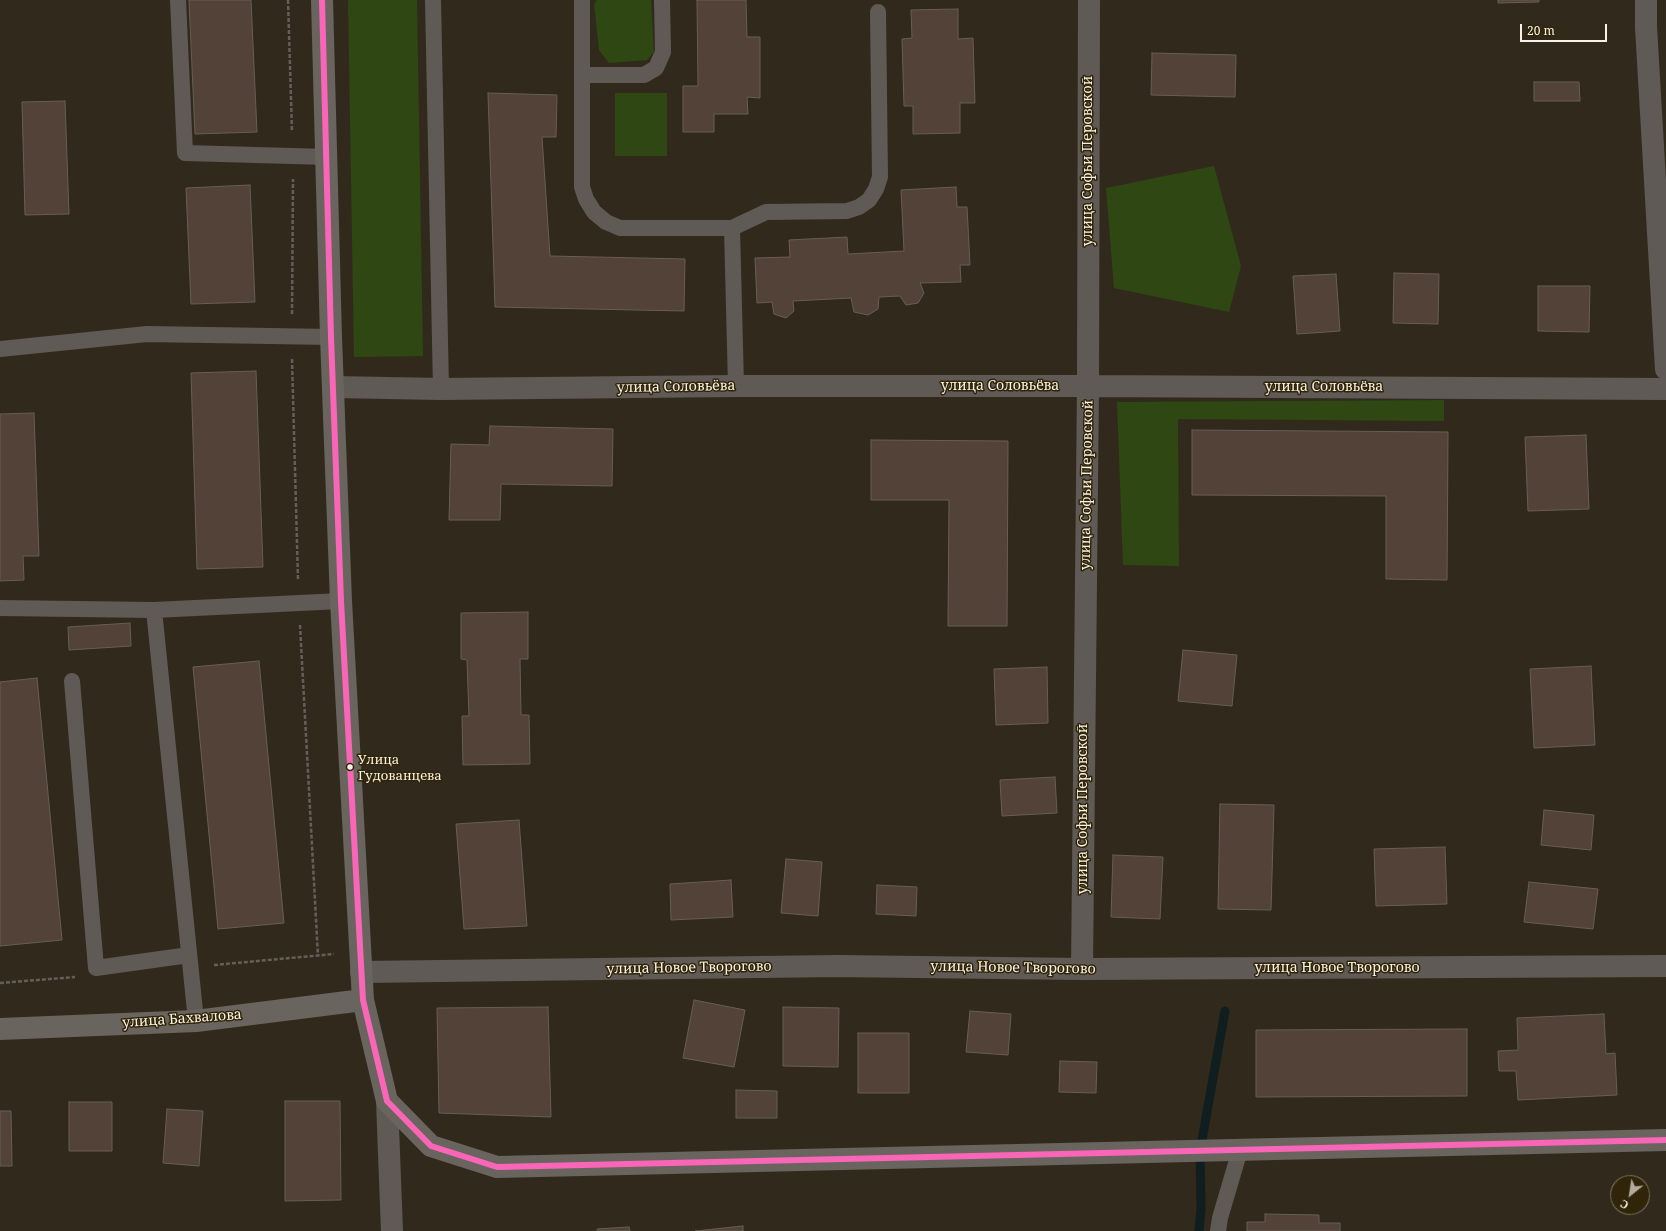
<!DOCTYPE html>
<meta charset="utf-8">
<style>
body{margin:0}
#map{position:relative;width:1666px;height:1231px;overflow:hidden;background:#312a1c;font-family:"Noto Serif",serif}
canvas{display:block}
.north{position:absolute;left:1610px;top:1175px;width:40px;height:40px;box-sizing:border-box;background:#302409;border:1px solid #807660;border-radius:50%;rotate:210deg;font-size:11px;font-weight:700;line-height:16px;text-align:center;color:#f9f2e2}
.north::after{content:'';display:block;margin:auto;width:14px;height:18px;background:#b3ac9d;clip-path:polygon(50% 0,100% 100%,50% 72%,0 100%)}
.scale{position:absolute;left:1520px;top:24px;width:87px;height:18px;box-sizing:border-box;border:2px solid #f9f2e2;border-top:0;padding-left:5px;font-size:12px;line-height:14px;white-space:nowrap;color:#f9f2e2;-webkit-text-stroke:3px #302409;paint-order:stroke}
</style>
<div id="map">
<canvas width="1666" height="1231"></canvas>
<div class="north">С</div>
<div class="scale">20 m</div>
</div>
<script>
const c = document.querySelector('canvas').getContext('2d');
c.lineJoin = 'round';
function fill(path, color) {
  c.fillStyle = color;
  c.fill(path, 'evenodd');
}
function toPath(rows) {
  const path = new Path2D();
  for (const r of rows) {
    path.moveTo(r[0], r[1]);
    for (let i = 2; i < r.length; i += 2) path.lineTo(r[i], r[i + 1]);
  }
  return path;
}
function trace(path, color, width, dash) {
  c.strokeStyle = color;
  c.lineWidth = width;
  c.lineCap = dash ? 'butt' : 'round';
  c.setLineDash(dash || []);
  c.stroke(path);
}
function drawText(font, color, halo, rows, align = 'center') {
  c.font = font + ' "Noto Serif",serif';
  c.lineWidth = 3;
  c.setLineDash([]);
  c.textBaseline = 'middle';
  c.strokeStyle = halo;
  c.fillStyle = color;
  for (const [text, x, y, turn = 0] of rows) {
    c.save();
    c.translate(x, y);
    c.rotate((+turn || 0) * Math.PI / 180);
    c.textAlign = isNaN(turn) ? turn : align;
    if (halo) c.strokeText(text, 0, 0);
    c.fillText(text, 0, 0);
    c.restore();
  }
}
fill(toPath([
 [348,0,417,0,423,356,354,357],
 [597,0,651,0,654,52,647,60,609,63,599,50,594,4],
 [615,93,667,93,667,156,615,156],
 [1214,166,1241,266,1229,312,1114,288,1106,188],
 [1444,400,1444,421,1178,419,1179,566,1123,565,1117,402]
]), '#2f4713');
trace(toPath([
 [1199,1231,1201,1209,1200,1151,1225,1011]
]), '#111e20', 9);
const building = toPath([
 [189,0,251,0,257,132,195,134,189,0],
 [697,0,746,0,747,37,760,37,760,98,747,97,748,114,714,114,714,132,683,132,683,86,698,86,697,0],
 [1498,0,1539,0,1539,2,1498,3,1498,0],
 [958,9,958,39,973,38,975,103,960,103,960,133,913,134,913,106,904,106,902,39,912,38,911,10,958,9],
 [1152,53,1236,55,1235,97,1151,95,1152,53],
 [1534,82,1579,82,1580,101,1534,101,1534,82],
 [488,93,557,95,556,137,542,137,550,256,685,259,684,311,495,307,488,93],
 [65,101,69,214,25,215,22,102,65,101],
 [250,185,255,302,191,304,186,188,250,185],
 [956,187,957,207,967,207,970,265,960,265,961,282,920,283,924,293,918,303,906,305,900,296,879,297,878,309,868,315,854,312,851,298,793,301,794,311,786,318,774,314,772,302,757,303,755,258,790,257,789,240,847,237,848,254,904,251,901,190,956,187],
 [1394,273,1439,274,1438,324,1393,323,1394,273],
 [1336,274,1340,331,1297,334,1293,276,1336,274],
 [1538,286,1590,286,1589,332,1538,331,1538,286],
 [256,371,263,567,197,569,191,373,256,371],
 [34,413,39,556,23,556,24,580,0,581,0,414,34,413],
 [490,426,613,429,612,486,501,484,500,520,449,520,451,444,489,445,490,426],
 [1192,430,1448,432,1447,580,1386,579,1386,496,1192,495,1192,430],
 [1586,435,1589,509,1528,511,1525,437,1586,435],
 [871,440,1008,441,1007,626,948,626,949,500,871,500,871,440],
 [528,612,528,659,520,659,521,715,529,715,530,764,463,765,462,716,469,716,467,660,461,659,461,613,528,612],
 [130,623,131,646,69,650,68,627,130,623],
 [1183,650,1237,655,1232,706,1178,701,1183,650],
 [259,661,284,923,218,929,193,667,259,661],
 [1591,666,1595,745,1534,748,1530,669,1591,666],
 [1047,667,1048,723,996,725,994,669,1047,667],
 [37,678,62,940,0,946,0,682,37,678],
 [1055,777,1057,813,1002,816,1000,780,1055,777],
 [1220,804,1274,805,1271,910,1218,909,1220,804],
 [1544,810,1594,815,1591,850,1541,845,1544,810],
 [519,820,527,926,464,929,456,824,519,820],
 [1445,847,1447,904,1376,906,1374,849,1445,847],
 [1113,855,1163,857,1160,919,1111,917,1113,855],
 [786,859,822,862,818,916,781,913,786,859],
 [731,880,733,917,671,920,670,884,731,880],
 [1529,882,1598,889,1593,929,1524,922,1529,882],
 [877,885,917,887,916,916,876,914,877,885],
 [694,1000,745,1010,734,1067,683,1058,694,1000],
 [548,1007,551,1117,439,1113,437,1008,548,1007],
 [783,1007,839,1008,838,1067,783,1066,783,1007],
 [970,1011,1011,1014,1008,1055,966,1052,970,1011],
 [1604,1014,1606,1054,1615,1053,1617,1095,1518,1100,1516,1071,1499,1071,1498,1051,1518,1050,1517,1018,1604,1014],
 [1467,1029,1467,1096,1256,1097,1256,1030,1467,1029],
 [858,1033,909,1033,909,1093,858,1093,858,1033],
 [1060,1061,1097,1062,1096,1093,1059,1092,1060,1061],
 [736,1090,777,1091,777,1118,736,1118,736,1090],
 [285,1101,340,1101,341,1200,285,1201,285,1101],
 [69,1102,112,1102,112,1151,69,1151,69,1102],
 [167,1109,203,1111,199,1166,163,1163,167,1109],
 [0,1111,11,1111,12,1166,0,1166,0,1111],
 [1265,1214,1319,1215,1319,1223,1340,1223,1340,1231,1247,1231,1247,1222,1265,1222,1265,1214],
 [743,1226,743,1231,695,1231,743,1226],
 [629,1227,630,1231,597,1231,597,1229,629,1227]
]);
fill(building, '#534237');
trace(building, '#675e56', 1);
trace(toPath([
 [288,0,292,132],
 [292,314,293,179],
 [292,359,298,580],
 [300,625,318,956],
 [214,965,334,954],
 [0,983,75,977]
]), '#645f59', 2.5, [4, 2]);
trace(toPath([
 [178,0,185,153,327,157],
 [433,0,441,389],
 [582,0,582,187,586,199,594,212,606,222,620,228,732,228,736,386],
 [582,75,644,75,656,68,663,52,662,0],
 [732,228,766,212,847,211,859,207,869,200,876,189,880,177,878,12],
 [0,349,147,334,331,337],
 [0,608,154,610,341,601],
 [154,610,196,1021],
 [72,681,96,968,189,955],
 [1218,1231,1220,1218,1240,1150]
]), '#605a57', 16);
trace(toPath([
 [1646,0,1646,27,1666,369],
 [333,387,441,389,736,386,1088,386,1666,389],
 [1082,969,1088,386,1089,0],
 [361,972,838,966,1082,969,1666,966],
 [387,1101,392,1231]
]), '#605a57', 22);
trace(toPath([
 [322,0,331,337,341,601,363,1000,387,1101,431,1146,497,1167,1666,1140],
 [0,1029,196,1021,363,1000]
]), '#6a645f', 22);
trace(toPath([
 [322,0,331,337,341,601,363,1000,387,1101,431,1146,497,1167,1666,1140]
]), '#fa66b7', 6);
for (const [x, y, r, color] of [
 [350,767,3.5,"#f9f2e2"]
]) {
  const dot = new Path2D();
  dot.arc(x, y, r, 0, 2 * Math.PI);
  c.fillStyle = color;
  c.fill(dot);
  trace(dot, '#302409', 1.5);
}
drawText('13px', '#f9f2e2', '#302409', [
 ["Улица",358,760],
 ["Гудованцева",358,776]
], 'left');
drawText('14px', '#f9f2e2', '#302409', [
 ["улица Софьи Перовской",1088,161,-90],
 ["улица Соловьёва",1000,386],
 ["улица Соловьёва",676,387,-1],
 ["улица Соловьёва",1324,387],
 ["улица Софьи Перовской",1087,485,-89],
 ["улица Софьи Перовской",1083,809,-90],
 ["улица Новое Творогово",689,968,-1],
 ["улица Новое Творогово",1013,968,1],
 ["улица Новое Творогово",1337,968],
 ["улица Бахвалова",182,1019,-4]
]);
</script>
